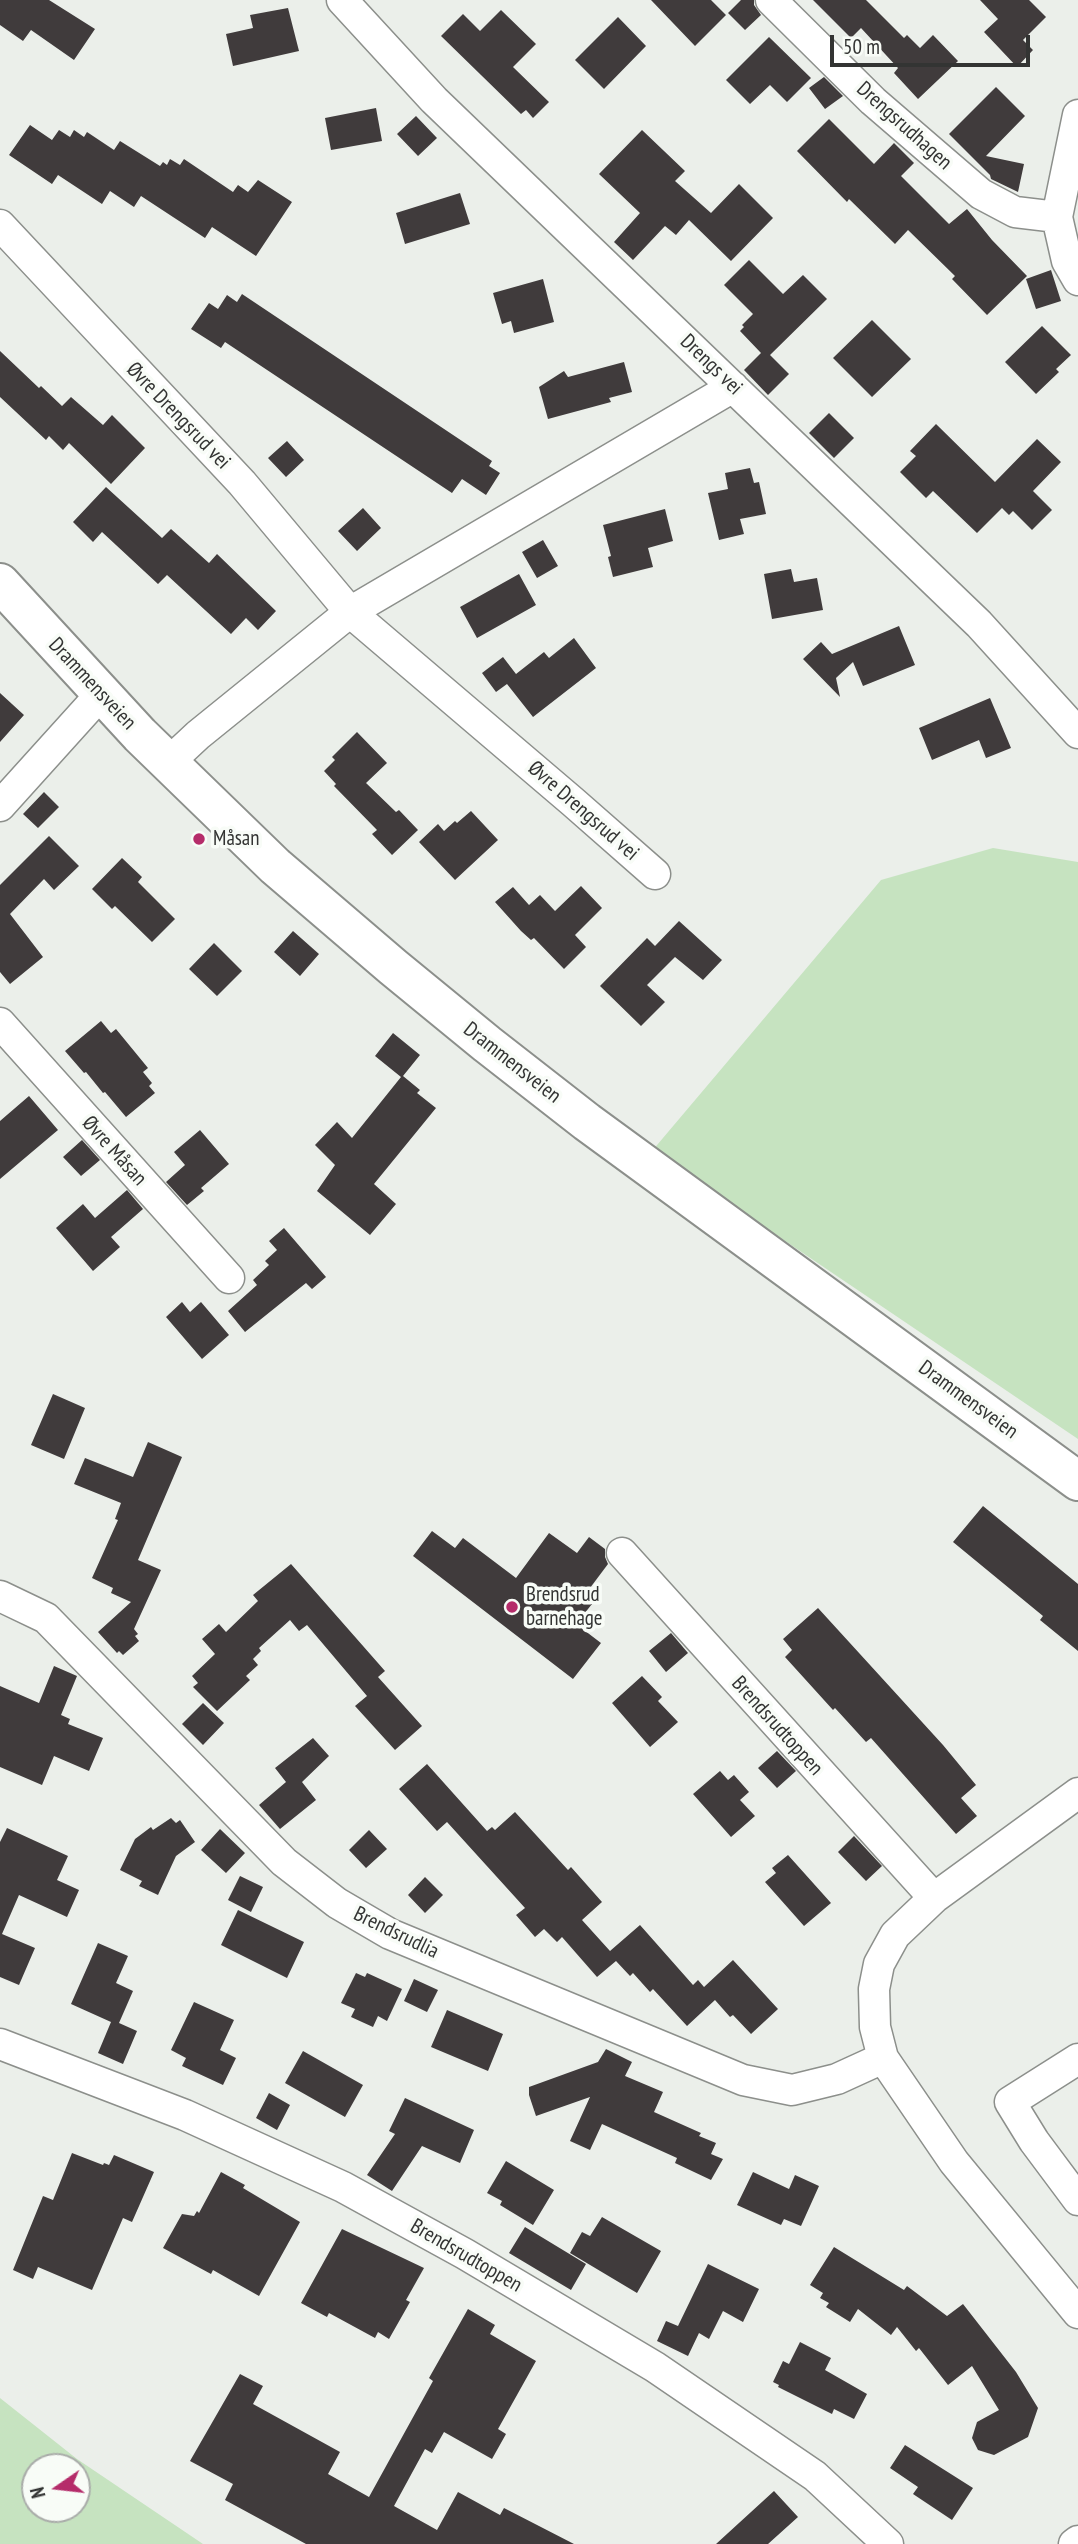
<!DOCTYPE html>
<meta charset="utf-8">
<style>
body{margin:0}
#map{position:relative;width:1078px;height:2544px;overflow:hidden;background:#ebefea;font-family:"PT Sans Narrow",sans-serif}
canvas{display:block}
.north{position:absolute;left:21px;top:2453px;width:70px;height:70px;box-sizing:border-box;background:#f8fcf7;border:2px solid #a9aca9;border-radius:50%;rotate:256deg;font-size:19px;font-weight:700;line-height:28px;text-align:center;color:#333433}
.north::after{content:'';display:block;margin:auto;width:24px;height:32px;background:#b52c6a;clip-path:polygon(50% 0,100% 100%,50% 72%,0 100%)}
.scale{position:absolute;left:830px;top:35px;width:200px;height:32px;box-sizing:border-box;border:4px solid #333433;border-top:0;padding-left:9px;font-size:21px;line-height:24px;white-space:nowrap;color:#333433;-webkit-text-stroke:5px #f8fcf7;paint-order:stroke}
</style>
<div id="map">
<canvas width="1078" height="2544"></canvas>
<div class="north">N</div>
<div class="scale">50 m</div>
</div>
<script>
const c = document.querySelector('canvas').getContext('2d');
c.lineJoin = 'round';
function fill(path, color) {
  c.fillStyle = color;
  c.fill(path, 'evenodd');
}
function toPath(rows) {
  const path = new Path2D();
  for (const r of rows) {
    path.moveTo(r[0], r[1]);
    for (let i = 2; i < r.length; i += 2) path.lineTo(r[i], r[i + 1]);
  }
  return path;
}
function trace(path, color, width, dash) {
  c.strokeStyle = color;
  c.lineWidth = width;
  c.lineCap = dash ? 'butt' : 'round';
  c.setLineDash(dash || []);
  c.stroke(path);
}
function drawText(font, color, halo, rows, align = 'center') {
  c.font = font + ' "PT Sans Narrow",sans-serif';
  c.lineWidth = 7;
  c.setLineDash([]);
  c.textBaseline = 'middle';
  c.strokeStyle = halo;
  c.fillStyle = color;
  for (const [text, x, y, turn = 0] of rows) {
    c.save();
    c.translate(x, y);
    c.rotate((+turn || 0) * Math.PI / 180);
    c.textAlign = isNaN(turn) ? turn : align;
    if (halo) c.strokeText(text, 0, 0);
    c.fillText(text, 0, 0);
    c.restore();
  }
}
fill(toPath([
 [993,848,1078,862,1078,1439,652,1151,881,880],
 [0,2398,77,2459,203,2544,0,2544],
 [35,2467,77,2467,77,2509,35,2509]
]), '#c6e3c0');
fill(toPath([
 [0,0,49,0,95,29,74,60,31,30,23,41,0,25],
 [651,0,711,0,726,15,695,46],
 [741,0,754,0,754,5,761,15,745,30,728,13],
 [813,0,866,0,904,38,907,35,920,48,933,35,958,61,918,99,894,73,898,68,861,28,851,38],
 [980,0,1029,0,1046,17,1023,40,1033,50,1017,67,984,32,998,19],
 [288,8,299,51,233,66,226,34,253,28,250,15],
 [501,10,536,44,513,67,549,102,533,118,526,110,521,114,441,36,463,14,480,31],
 [618,17,646,46,604,89,575,60],
 [769,37,811,78,787,102,770,85,750,104,726,80],
 [824,77,843,96,825,109,809,88],
 [996,87,1025,116,986,156,1024,164,1018,192,991,179,990,175,949,134],
 [376,108,382,141,331,150,325,118],
 [416,116,437,138,418,156,397,134],
 [829,119,874,164,894,143,914,163,901,176,949,224,967,209,992,240,1027,276,987,315,952,279,955,276,908,230,895,244,849,199,847,202,797,151],
 [30,125,52,140,59,130,70,137,74,130,84,137,87,132,114,150,120,141,160,166,163,162,167,165,170,159,180,165,184,159,233,192,238,185,248,192,258,180,292,202,256,256,212,227,205,238,141,196,134,207,110,191,102,204,58,175,52,184,9,155],
 [642,130,685,171,675,181,711,213,739,184,773,218,731,261,689,220,676,235,665,226,633,260,614,242,640,213,599,174],
 [460,193,470,224,405,244,396,213],
 [749,260,783,294,803,275,827,299,770,355,789,374,768,395,744,370,761,353,740,331,744,327,742,325,753,314,724,285],
 [1051,270,1061,301,1036,309,1026,279],
 [543,279,554,322,514,333,511,321,502,324,493,293],
 [242,294,492,461,489,466,500,473,486,495,462,479,452,493,225,342,221,348,191,329,209,303,218,309,227,295,237,302],
 [872,320,911,359,872,397,833,358],
 [1042,326,1071,355,1056,369,1059,372,1036,394,1005,362],
 [0,351,39,388,41,386,62,406,71,397,103,425,112,415,145,448,111,484,69,443,63,450,49,436,46,440,0,397],
 [624,362,632,392,609,398,611,402,548,419,539,387,564,371,568,377],
 [829,413,854,438,834,458,809,433],
 [936,424,995,482,1037,439,1061,462,1033,491,1052,510,1032,530,1013,511,1009,515,1002,508,977,533,933,491,926,498,900,472,916,456,910,451],
 [287,441,304,460,286,477,268,458],
 [750,468,754,483,759,482,766,514,740,519,744,534,719,540,708,493,728,489,725,473],
 [106,487,162,538,171,529,209,563,217,554,276,611,258,630,246,618,231,634,167,575,158,584,102,532,93,542,73,522],
 [363,508,381,528,357,551,338,531],
 [665,509,673,541,648,548,653,567,613,577,608,557,611,556,603,525],
 [543,540,558,566,537,578,522,552],
 [791,569,794,582,817,578,823,610,772,619,764,574],
 [519,574,536,605,477,638,460,607],
 [899,626,915,665,863,686,853,662,836,678,840,697,803,659,821,642,832,654],
 [574,638,596,668,533,717,507,684,496,692,482,673,503,657,516,674,544,652,549,658],
 [0,693,24,715,0,742],
 [990,698,1011,748,986,758,979,740,932,760,919,728],
 [357,732,387,763,366,783,396,812,399,810,418,830,392,855,372,834,377,830,334,786,336,784,324,771,335,760,332,757],
 [44,792,59,807,38,828,23,814],
 [471,811,498,840,455,880,419,842,438,824,444,831,455,821,457,823],
 [49,836,79,866,54,890,44,879,10,914,43,957,10,984,0,972,0,885],
 [122,858,142,877,138,882,175,919,152,942,115,906,112,909,92,889],
 [581,886,602,908,575,935,586,947,564,969,534,938,531,940,521,931,495,902,513,887,529,905,540,895,555,911],
 [679,921,722,960,703,980,675,957,647,985,665,1002,641,1026,600,986,647,938,655,946],
 [293,931,319,954,300,976,274,952],
 [214,943,242,971,217,996,189,969],
 [101,1021,111,1033,116,1029,148,1068,143,1072,152,1083,149,1086,155,1093,126,1117,105,1092,103,1093,86,1072,84,1073,65,1051],
 [393,1033,420,1055,403,1076,420,1090,417,1093,436,1108,374,1184,396,1204,370,1235,317,1191,335,1165,315,1145,337,1122,352,1138,401,1077,375,1056],
 [29,1096,58,1130,0,1179,0,1121],
 [200,1130,229,1164,201,1188,204,1191,187,1205,166,1182,185,1165,174,1152],
 [82,1140,100,1160,81,1176,63,1157],
 [127,1190,143,1209,111,1237,120,1247,93,1271,56,1228,83,1204,95,1218],
 [284,1228,326,1277,312,1289,306,1283,245,1332,228,1311,257,1285,253,1280,269,1265,265,1261,277,1250,269,1241],
 [182,1302,190,1312,201,1302,229,1335,202,1359,166,1317],
 [53,1394,85,1408,64,1459,31,1445],
 [148,1442,182,1457,138,1560,161,1570,134,1629,138,1634,135,1636,139,1641,123,1655,119,1651,117,1653,98,1632,131,1602,111,1593,113,1588,92,1578,118,1520,115,1519,121,1503,74,1484,85,1458,133,1477],
 [983,1506,1078,1584,1078,1651,1040,1620,1043,1616,953,1542],
 [432,1531,455,1548,463,1538,516,1578,549,1533,577,1553,589,1537,605,1549,605,1557,608,1564,587,1592,596,1599,576,1624,601,1643,573,1679,413,1556],
 [291,1564,385,1671,378,1677,422,1726,395,1750,355,1706,367,1696,307,1625,299,1631,290,1620,259,1648,261,1651,253,1659,258,1665,246,1676,250,1680,217,1711,193,1687,198,1683,192,1676,215,1654,202,1639,219,1624,226,1632,258,1601,253,1595],
 [818,1608,943,1745,976,1785,961,1798,977,1816,956,1834,871,1738,866,1742,835,1708,833,1710,785,1657,792,1650,783,1639],
 [671,1633,688,1653,666,1672,649,1651],
 [54,1666,77,1676,61,1715,70,1719,68,1724,103,1738,89,1771,54,1756,42,1785,0,1767,0,1686,39,1703],
 [642,1676,662,1697,658,1701,678,1722,650,1747,612,1703],
 [203,1703,224,1723,203,1745,182,1724],
 [313,1738,329,1756,302,1782,316,1800,280,1829,259,1805,286,1782,275,1768],
 [777,1751,796,1771,777,1788,758,1768],
 [427,1764,487,1831,492,1827,495,1830,515,1812,568,1870,571,1867,602,1902,582,1920,610,1951,640,1925,693,1985,698,1980,704,1987,733,1960,778,2009,751,2034,733,2015,730,2017,715,2000,687,2026,653,1989,650,1992,633,1973,630,1976,616,1961,597,1977,562,1937,557,1942,544,1929,535,1937,516,1915,525,1908,447,1822,437,1831,399,1789],
 [720,1771,728,1780,734,1775,749,1792,740,1800,755,1816,731,1837,693,1794],
 [171,1818,176,1823,180,1820,195,1842,176,1856,158,1895,139,1886,142,1881,120,1870,135,1839,151,1827,153,1830],
 [7,1828,68,1856,57,1880,79,1890,67,1917,19,1895,2,1934,35,1948,19,1985,0,1977,0,1842],
 [220,1829,245,1853,226,1873,201,1850],
 [369,1830,387,1849,366,1868,349,1850],
 [854,1836,882,1866,866,1881,838,1852],
 [788,1855,831,1903,804,1926,765,1882,776,1873,772,1868],
 [240,1876,263,1887,251,1912,228,1900],
 [425,1877,443,1895,425,1913,408,1895],
 [238,1910,304,1942,287,1978,221,1945],
 [98,1943,128,1956,116,1983,133,1991,119,2023,137,2031,123,2064,98,2053,111,2022,71,2004],
 [356,1973,365,1977,367,1973,402,1989,387,2021,378,2016,373,2027,351,2017,355,2009,341,2003],
 [414,1979,438,1990,427,2012,404,2001],
 [194,2002,234,2020,220,2050,236,2058,223,2085,182,2066,186,2058,171,2050],
 [447,2010,503,2034,488,2071,431,2047],
 [606,2049,632,2062,625,2076,663,2092,654,2112,701,2133,699,2136,716,2143,711,2154,723,2159,711,2180,675,2163,677,2158,602,2124,590,2150,570,2141,590,2097,536,2116,529,2095,529,2087,598,2062],
 [303,2051,363,2085,345,2117,285,2083],
 [269,2093,290,2105,277,2130,256,2118],
 [405,2098,474,2130,460,2163,422,2146,392,2191,367,2175,395,2134,389,2131],
 [72,2153,103,2165,104,2163,109,2165,114,2155,154,2172,132,2222,123,2218,92,2290,38,2267,33,2279,13,2270,43,2196,53,2200],
 [506,2161,554,2190,533,2225,500,2205,502,2201,487,2193],
 [221,2172,245,2185,243,2188,300,2222,259,2296,213,2270,211,2274,163,2248,182,2214,194,2216,197,2211,199,2213],
 [753,2172,789,2189,795,2175,819,2186,801,2226,784,2219,781,2225,737,2205],
 [602,2217,661,2251,637,2293,570,2253,582,2232,590,2236],
 [525,2227,586,2264,571,2290,509,2253],
 [342,2229,424,2268,406,2300,410,2302,389,2339,378,2332,375,2338,329,2313,327,2317,301,2303],
 [834,2247,904,2290,907,2286,947,2316,963,2304,1016,2372,1038,2408,1028,2437,994,2455,978,2450,972,2438,977,2422,999,2410,972,2366,948,2385,919,2348,916,2351,897,2327,891,2335,858,2309,850,2322,826,2307,829,2303,820,2298,823,2293,810,2285],
 [708,2264,759,2289,743,2322,723,2311,709,2339,699,2333,688,2356,657,2341,666,2321,678,2326],
 [468,2309,495,2325,490,2334,536,2361,498,2429,506,2434,492,2459,444,2432,432,2453,425,2449,394,2506,437,2530,458,2492,500,2515,504,2508,574,2544,306,2544,225,2500,233,2484,190,2461,240,2374,263,2386,253,2404,340,2452,328,2474,369,2497,433,2381,429,2378],
 [800,2342,831,2358,825,2370,867,2394,854,2419,834,2409,832,2414,778,2387,779,2385,773,2382,783,2361,789,2364],
 [905,2445,973,2488,952,2520,913,2494,918,2487,890,2468],
 [774,2491,798,2517,768,2544,716,2544]
]), '#403b3c');
const minor = toPath([
 [342,0,434,100,979,624,1078,733],
 [771,0,873,101,981,194,1015,212,1057,217],
 [1078,115,1057,217,1067,261,1078,280],
 [0,225,242,483,350,612,573,802,655,874],
 [168,763,198,735,350,612,733,387],
 [0,806,101,694],
 [0,1023,229,1278],
 [622,1553,934,1898],
 [0,1596,46,1618,284,1862,337,1903,390,1934,743,2080,792,2090,837,2079,883,2058],
 [1078,1793,934,1898,895,1935,879,1964,874,1989,875,2027,883,2058,954,2162,1078,2313],
 [0,2044,185,2115,343,2187,465,2254,655,2367,815,2476,888,2544],
 [1078,2059,1010,2102,1034,2141,1078,2200],
 [1074,2544,1078,2541]
]);
const secondary = toPath([
 [0,583,140,735,275,866,393,967,487,1044,587,1122,1078,1481]
]);
trace(minor, '#8c8f8b', 33);
trace(secondary, '#8c8f8b', 42);
trace(minor, '#fff', 30);
trace(secondary, '#fff', 38);
for (const [x, y, r, color] of [
 [199,839,7,"#b52c6a"],
 [512,1607,7,"#b52c6a"]
]) {
  const dot = new Path2D();
  dot.arc(x, y, r, 0, 2 * Math.PI);
  c.fillStyle = color;
  c.fill(dot);
  trace(dot, '#f8fcf7', 2.5);
}
drawText('21px', '#333433', '#f8fcf7', [
 ["Drengsrudhagen",904,126,42],
 ["Drengs vei",711,365,44],
 ["Øvre Drengsrud vei",178,416,46],
 ["Drammensveien",92,684,47],
 ["Øvre Drengsrud vei",583,811,41],
 ["Drammensveien",512,1063,38],
 ["Øvre Måsan",114,1151,48],
 ["Drammensveien",968,1400,36],
 ["Brendsrudtoppen",777,1726,48],
 ["Brendsrudlia",396,1933,26],
 ["Brendsrudtoppen",466,2256,30]
]);
drawText('21px', '#333433', '#f8fcf7', [
 ["Måsan",213,839],
 ["Brendsrud",526,1595],
 ["barnehage",526,1619]
], 'left');
</script>
